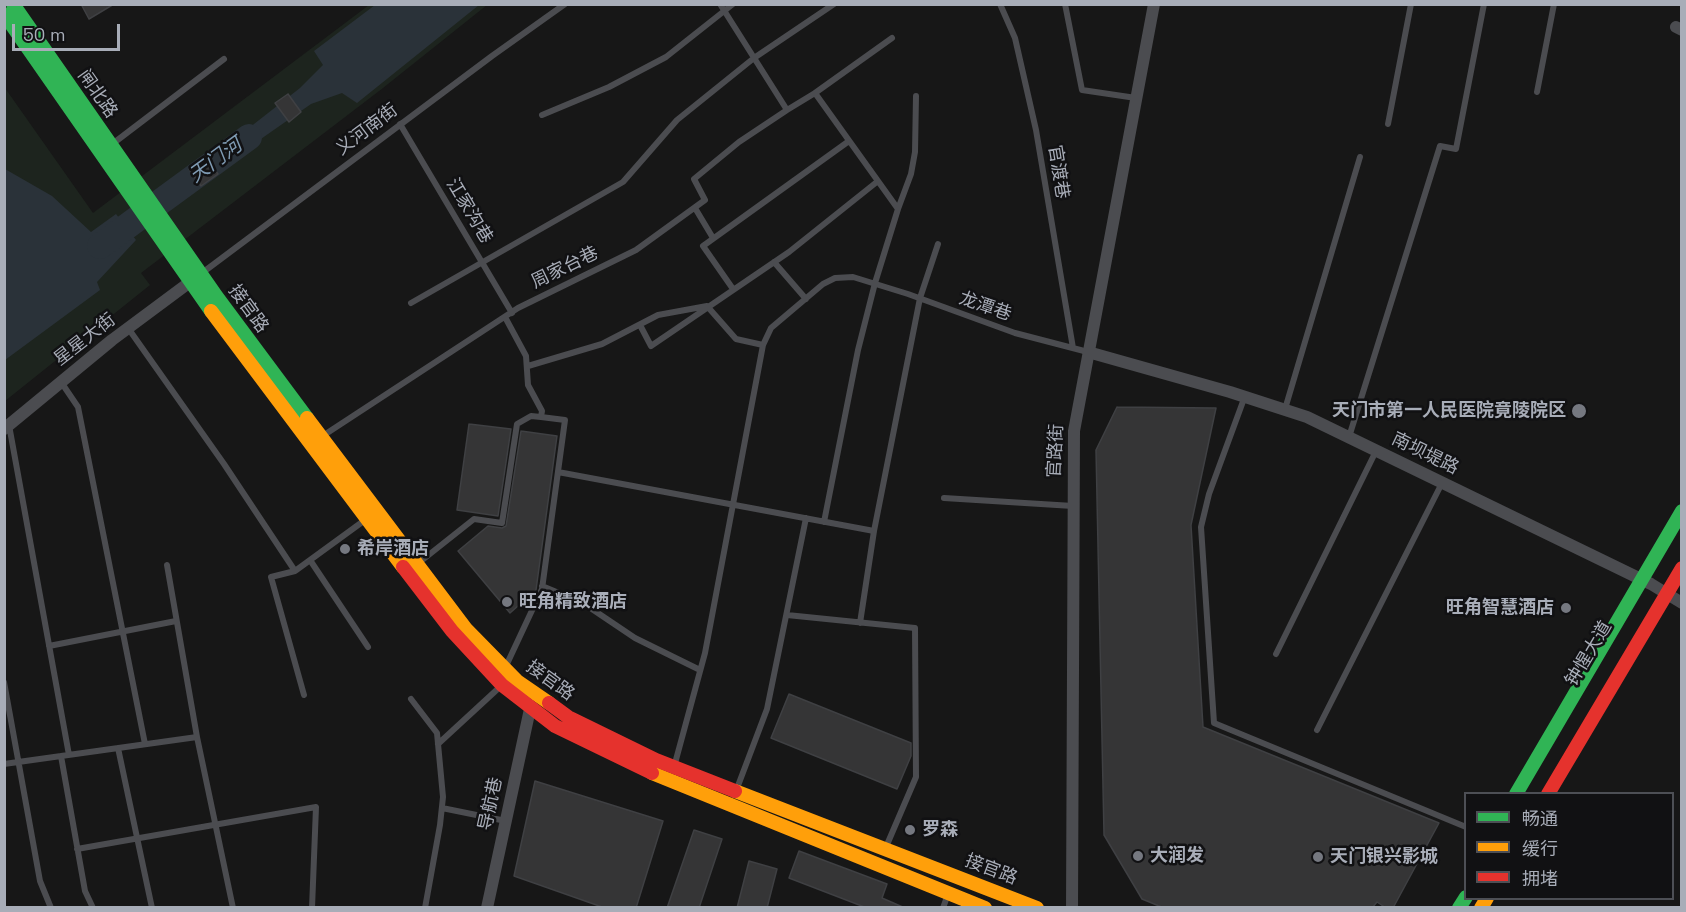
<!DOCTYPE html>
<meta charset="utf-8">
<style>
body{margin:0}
#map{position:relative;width:1686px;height:912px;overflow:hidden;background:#171717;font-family:"Space Grotesk","Noto Sans SC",sans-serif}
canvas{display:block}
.frame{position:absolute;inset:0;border:6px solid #a8adb8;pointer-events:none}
.legend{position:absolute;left:1464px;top:792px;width:210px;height:108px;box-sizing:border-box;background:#111113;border:2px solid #4d4f55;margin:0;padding:8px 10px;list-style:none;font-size:18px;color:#a8adb8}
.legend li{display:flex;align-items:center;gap:12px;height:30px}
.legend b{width:30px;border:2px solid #4d4f55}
.scale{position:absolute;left:12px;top:24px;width:108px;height:27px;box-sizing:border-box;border:3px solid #a8adb8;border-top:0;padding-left:8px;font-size:18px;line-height:21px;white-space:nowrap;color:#a8adb8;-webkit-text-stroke:4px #111113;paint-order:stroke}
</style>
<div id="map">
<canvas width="1686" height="912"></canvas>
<div class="frame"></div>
<ul class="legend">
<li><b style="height:8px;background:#30b455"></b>畅通</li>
<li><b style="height:8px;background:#ff9f0a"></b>缓行</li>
<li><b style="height:8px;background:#e5322d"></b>拥堵</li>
</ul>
<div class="scale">50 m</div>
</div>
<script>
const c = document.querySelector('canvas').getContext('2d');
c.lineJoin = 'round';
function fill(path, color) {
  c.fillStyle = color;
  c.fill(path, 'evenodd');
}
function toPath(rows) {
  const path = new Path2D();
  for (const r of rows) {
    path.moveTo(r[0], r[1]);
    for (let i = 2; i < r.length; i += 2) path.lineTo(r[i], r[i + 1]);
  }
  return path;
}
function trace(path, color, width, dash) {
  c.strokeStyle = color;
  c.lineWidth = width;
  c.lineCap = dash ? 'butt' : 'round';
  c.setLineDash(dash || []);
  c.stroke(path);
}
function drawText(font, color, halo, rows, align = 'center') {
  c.font = font + ' "Space Grotesk","Noto Sans SC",sans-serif';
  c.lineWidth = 5;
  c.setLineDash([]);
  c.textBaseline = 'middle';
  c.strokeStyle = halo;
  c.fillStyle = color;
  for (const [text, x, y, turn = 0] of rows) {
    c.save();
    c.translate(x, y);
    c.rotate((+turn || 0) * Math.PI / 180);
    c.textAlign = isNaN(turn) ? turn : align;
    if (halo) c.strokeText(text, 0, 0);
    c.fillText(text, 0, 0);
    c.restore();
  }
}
fill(toPath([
 [369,5,487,5,383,88,141,273,150,285,5,401,5,88,93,213]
]), '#1d241e');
fill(toPath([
 [375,5,479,5,357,103,342,93,311,104,225,164,217,153,300,88,323,65,314,51],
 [5,169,52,196,91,232,116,214,136,240,97,282,100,290,5,360]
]), '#2a3239');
trace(toPath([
 [100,246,249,137]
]), '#2a3239', 26);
const building = toPath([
 [81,4,114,4,89,19,81,4],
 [288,94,301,112,289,122,275,103,288,94],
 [205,157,218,174,201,186,189,169,205,157],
 [1117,407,1216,408,1191,525,1203,727,1439,823,1393,908,1386,908,1377,902,1372,908,1164,908,1142,899,1104,835,1096,450,1117,407],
 [469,424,511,429,498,516,457,510,469,424],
 [521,431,557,436,536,590,510,613,458,551,488,526,502,528,506,526,521,431],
 [789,694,911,743,911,756,897,789,771,738,789,694],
 [535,781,663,821,636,908,605,908,514,876,535,781],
 [694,830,722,839,699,908,667,908,694,830],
 [799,851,887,884,882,898,905,908,867,908,789,878,799,851],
 [749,861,777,869,767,908,737,908,749,861]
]);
fill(building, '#353536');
trace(building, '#3f4043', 1.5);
trace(toPath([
 [720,4,787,110,815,93,898,209,875,283,858,350,824,522],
 [1000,4,1015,38,1036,130,1073,348],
 [1065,4,1082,90,1136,98],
 [1537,92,1554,4],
 [815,93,892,38],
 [542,115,609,87,666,57,733,4],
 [400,124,512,313],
 [1388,124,1411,4],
 [111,145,224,59],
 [695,208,713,238],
 [898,209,911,174,915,152,916,96],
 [774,262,806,299],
 [202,273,492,56,565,4],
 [733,289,703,246,849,141],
 [411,303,623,182,677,120,754,58,834,4],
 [505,317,526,356,528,385,542,411,541,417,565,420,542,589,506,666],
 [640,325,651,346,789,252,878,181],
 [128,328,224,464,295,571,365,520],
 [528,366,602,344,658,315,707,306,736,339,763,345],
 [61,382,78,407,145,744],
 [1245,396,1209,494,1201,527,1214,723,1466,827],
 [1285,409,1360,157],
 [9,425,69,755],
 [321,437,518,308,636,250,705,200,694,179,739,142,787,110],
 [1349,437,1440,146,1456,149,1484,4],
 [558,472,874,531],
 [944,498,1073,506],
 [310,560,368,647],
 [167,565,197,737],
 [416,565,474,519,502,523,517,424,531,416,541,417],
 [295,571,271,577,304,695],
 [542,586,583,603,635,638,700,670],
 [787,615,915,628,916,777,886,847],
 [860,623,874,531,920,298,938,244],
 [49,646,176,621],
 [1276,654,1376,451],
 [4,682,40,881,51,908],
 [411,699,437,733,443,797,440,825,425,908],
 [1317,730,1442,483],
 [438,744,502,685],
 [118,748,152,908],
 [61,756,85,891,93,908],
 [4,764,197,737,233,908],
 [674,767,705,653,763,345,771,328,823,284,835,278,853,277,908,294,1015,333,1088,352],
 [736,791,767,709,806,518],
 [442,808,506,821],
 [77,849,316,807,312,908],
 [943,908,948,894]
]), '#4b4c50', 6);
trace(toPath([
 [1676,27,1682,30],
 [1088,352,1230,392,1307,417,1651,584,1682,603],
 [4,429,112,340,190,282],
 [487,908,530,709],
 [1072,908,1074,431,1154,4]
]), '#4b4c50', 12);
trace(toPath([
 [13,4,217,297,307,418],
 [4,14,211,311],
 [1516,794,1682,511],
 [1459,908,1466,897]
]), '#30b455', 14);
trace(toPath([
 [211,311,403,567],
 [307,418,466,629,517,681,549,703],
 [652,773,985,908],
 [735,791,1037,908],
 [1481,908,1487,898]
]), '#ff9f0a', 14);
trace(toPath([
 [403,567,452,631,502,685,555,726,652,773],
 [549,703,568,717,656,760,735,791],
 [1548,794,1682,568]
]), '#e5322d', 14);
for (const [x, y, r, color] of [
 [1579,411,8,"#757880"],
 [345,549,6,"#757880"],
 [507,602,6,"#757880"],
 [1566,608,6,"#757880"],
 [910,830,6,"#757880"],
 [1138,856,6,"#757880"],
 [1318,857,6,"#757880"]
]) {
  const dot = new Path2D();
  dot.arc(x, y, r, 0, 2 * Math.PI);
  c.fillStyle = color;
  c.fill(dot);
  trace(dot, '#111113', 2);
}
drawText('18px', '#a8adb8', '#111113', [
 ["闸北路",97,94,55],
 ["义河南街",367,130,-37],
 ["官渡巷",1058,172,81],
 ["江家沟巷",469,211,59],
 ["周家台巷",565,268,-26],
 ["龙潭巷",985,307,19],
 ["接官路",248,309,54],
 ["星星大街",85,340,-38],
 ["官路街",1056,451,-87],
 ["南坝堤路",1425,454,26],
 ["钟惺大道",1589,654,-59],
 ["接官路",550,681,36],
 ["导航巷",491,804,-78],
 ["接官路",991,870,21]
]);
drawText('bold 18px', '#a8adb8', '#111113', [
 ["天门市第一人民医院竟陵院区",1566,411,"right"],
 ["希岸酒店",357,549],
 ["旺角精致酒店",519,602],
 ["旺角智慧酒店",1554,608,"right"],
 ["罗森",922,830],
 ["大润发",1150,856],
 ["天门银兴影城",1330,857]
], 'left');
drawText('italic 20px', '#7f9bb3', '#111113', [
 ["天门河",216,161,-36]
]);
</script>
